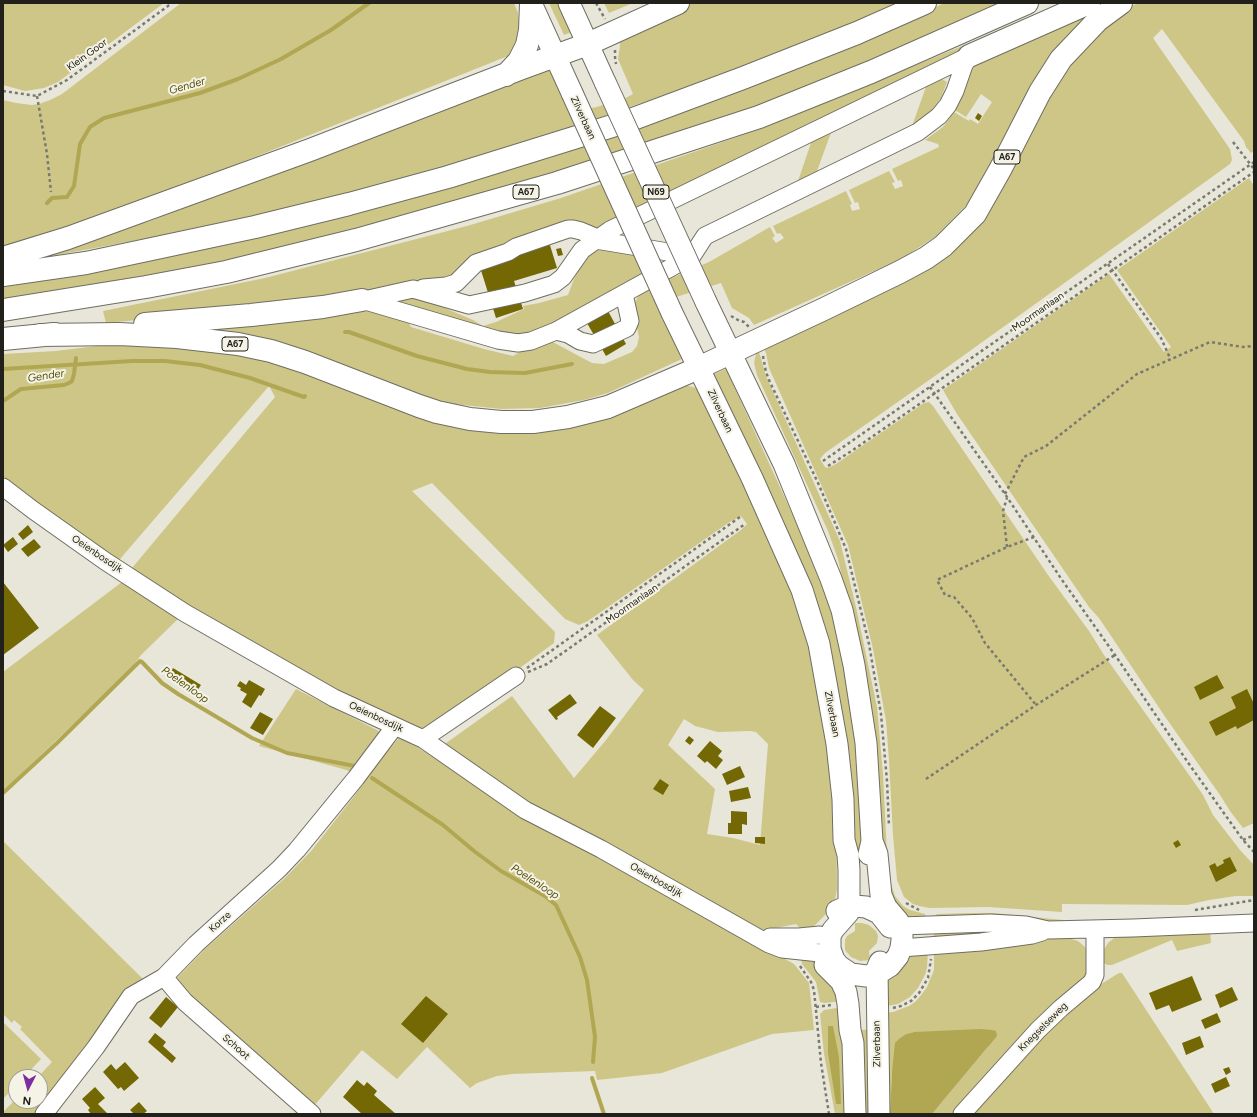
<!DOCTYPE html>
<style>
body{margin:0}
#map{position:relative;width:1257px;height:1117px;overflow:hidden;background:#e7e6d8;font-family:Figtree,sans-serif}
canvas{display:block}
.frame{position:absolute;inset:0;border:4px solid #21201b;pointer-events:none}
.north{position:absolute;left:8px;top:1069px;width:40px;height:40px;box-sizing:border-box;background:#f4f3e5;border:1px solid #a09f94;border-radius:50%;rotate:186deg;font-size:11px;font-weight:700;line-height:16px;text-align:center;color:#21201b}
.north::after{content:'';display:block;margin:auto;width:14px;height:18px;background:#7b2ea0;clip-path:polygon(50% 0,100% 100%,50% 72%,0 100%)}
</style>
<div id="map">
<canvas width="1257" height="1117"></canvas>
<div class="frame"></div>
<div class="north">N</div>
</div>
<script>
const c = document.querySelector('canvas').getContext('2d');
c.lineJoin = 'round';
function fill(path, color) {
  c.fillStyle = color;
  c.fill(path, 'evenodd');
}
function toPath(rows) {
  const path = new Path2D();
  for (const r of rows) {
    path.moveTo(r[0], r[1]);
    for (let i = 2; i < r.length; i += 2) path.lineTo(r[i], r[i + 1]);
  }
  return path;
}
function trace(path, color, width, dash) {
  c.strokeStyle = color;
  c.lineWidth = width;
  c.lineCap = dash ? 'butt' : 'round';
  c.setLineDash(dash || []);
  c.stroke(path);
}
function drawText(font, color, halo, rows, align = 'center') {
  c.font = font + ' Figtree,sans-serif';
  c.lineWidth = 4;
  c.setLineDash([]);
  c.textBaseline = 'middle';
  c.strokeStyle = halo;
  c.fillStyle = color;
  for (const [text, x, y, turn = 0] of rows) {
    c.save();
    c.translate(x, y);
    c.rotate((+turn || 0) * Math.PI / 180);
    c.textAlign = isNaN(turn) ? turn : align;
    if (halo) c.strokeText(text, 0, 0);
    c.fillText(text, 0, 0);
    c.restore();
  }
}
fill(toPath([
 [3,3,164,3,58,82,44,88,25,91,3,85],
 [181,3,514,3,518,13,520,28,517,41,508,56,122,210,3,248,3,100,16,103,32,105,39,104,50,100,62,94],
 [549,3,565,3,577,30,564,35],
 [604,3,633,3,609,13],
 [682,3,899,3,793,47,676,91,566,129,448,166,348,193,254,216,176,233,3,265,115,227,148,222,554,62,576,112,620,101,633,94,618,59,620,46,619,37],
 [945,3,1005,3,867,62,754,108,552,177,265,256,3,302,3,286,169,256,860,39],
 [1099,3,1113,3,982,189,936,236,903,258,754,325,749,318,732,308,721,283,663,301,684,358,608,393,584,400,540,408,502,409,454,404,398,392,161,327,367,307,406,318,411,327,484,349,513,356,528,347,549,340,592,363,604,364,632,352,637,346,639,337,633,310,634,304,641,291,709,262,770,227,775,236,772,238,776,243,784,238,780,233,777,234,773,226,846,191,852,204,850,205,852,211,860,209,858,202,855,203,849,190,889,171,895,182,892,183,895,189,903,186,901,180,898,181,892,169,939,147,938,144,925,140,943,127,954,112,969,121,970,119,978,124,992,102,981,94,966,117,955,110,967,79,978,59],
 [1138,3,1254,3,1254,151,1251,153,1246,147,1244,141,1162,29,1153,38,1230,149,1232,160,1230,164,942,371,825,453,820,459,825,467,828,468,836,464,924,403,929,402,933,406,1048,575,1089,631,1104,655,1194,782,1203,795,1213,815,1240,850,1254,865,1254,896,1236,896,1209,900,1187,905,1062,904,1062,912,988,907,930,908,919,906,913,904,904,897,897,880,893,835,889,760,886,721,873,649,848,545,769,368,766,353,761,342,960,245,974,231,988,210,1044,95,1097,31,1127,8],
 [1023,21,809,124,773,144,598,230,589,229,454,277,320,302,106,323,103,311,265,278,467,226,561,198,763,128],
 [940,78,947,82,941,98,932,110,912,126,927,84],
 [832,130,817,171,798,181,812,140],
 [1249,178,1254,186,1254,823,1243,828,1230,811,1220,795,1166,718,1099,618,1089,607,957,414,943,390,1109,274,1164,352,1171,347,1117,270],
 [601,248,657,256,655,268,551,329,512,336,385,299,414,295,473,320,483,326,496,322,524,309,523,306,539,303,568,295,574,279,587,254],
 [141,344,216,350,255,357,312,374,466,425,685,385,696,388,700,390,782,562,812,648,836,806,837,889,835,900,829,911,814,926,800,932,800,928,796,924,761,931,553,822,442,746,512,696,574,778,606,740,644,690,633,680,597,635,741,530,747,524,741,516,728,523,588,621,579,625,565,619,432,483,412,491,555,632,554,643,428,735,331,689,285,664,135,572,132,568,275,397,269,386,120,559,115,558,3,481,3,354,56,351,105,345],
 [684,719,695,726,718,732,750,731,756,732,768,744,760,845,733,838,707,834,715,789,668,745],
 [757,349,760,355,766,376,840,541,856,607,877,707,883,774,887,855,891,884,895,896,903,906,910,910,925,914,926,920,905,916,888,899,863,672,838,559,828,531,757,375,754,363],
 [726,369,795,520,837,621,852,686,865,851,852,852,843,731,712,375],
 [122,582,179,618,141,655,130,670,3,791,3,672],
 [296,689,377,730,381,734,355,773,343,769,259,746],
 [399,738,406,740,517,811,794,964,809,983,814,1030,772,1034,662,1073,597,1080,595,1071,512,1074,497,1076,477,1083,470,1088,427,1047,397,1079,362,1050,313,1107,178,987,176,979,205,949,285,878,312,850,355,795,380,760],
 [3,841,143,979,143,984,38,1114,3,1114,3,1112,16,1099,16,1101,40,1101,40,1077,38,1077,52,1062,20,1029,22,1027,14,1020,12,1023,3,1014,4,1011,3,1010],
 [974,913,994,913,1063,920,1063,924,933,917,937,914],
 [855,923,862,923,869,925,876,931,878,936,877,943,869,951,870,960,860,961,851,957,845,950,845,940,847,936,855,931],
 [933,929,1012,930,934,941],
 [1210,930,1211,943,1177,951,1172,940,1112,965,1107,965,1101,961,1102,953,1108,943,1119,934],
 [1065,937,1078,941,1085,947,1089,956,1089,975,1011,1052,953,1114,932,1114,988,1047,914,1032,906,1034,900,1038,892,1071,890,1114,883,1114,882,1013,893,1012,909,1006,915,1002,922,994,927,987,934,970,934,949],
 [928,950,927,968,925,975,918,988,910,997,905,1000,898,1004,881,1007,887,979,908,957,914,954],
 [801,958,809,958,816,963,842,1001,825,1003,820,1002,816,982,802,964],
 [1119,973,1122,973,1214,1114,966,1114,1034,1040,1098,986],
 [843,1007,849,1114,835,1114,824,1054,820,1014,824,1010],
 [3,1022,41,1059,24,1077,16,1077,16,1085,3,1099],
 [873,1029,875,1114,863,1114,861,1030]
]), '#cec687');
fill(toPath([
 [828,1026,833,1026,839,1057,841,1104,836,1104,828,1053],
 [980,1029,992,1030,996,1031,997,1036,932,1114,890,1114,892,1071,895,1043,900,1038,906,1034,914,1032]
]), '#b1a753');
trace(toPath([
 [47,203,52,198,67,197,74,186,80,144,90,127,104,118,200,93,238,79,281,59,331,30,369,3],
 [345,332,349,332,417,356,467,369,490,372,525,373,572,364],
 [3,369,132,361,165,361,200,365,250,378,304,397,305,396],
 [3,401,21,389,64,385,69,383,72,381,74,374,76,358],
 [372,778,443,825,474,851,501,871,545,896,556,905,580,957,587,980,595,1037,593,1062],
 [3,793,57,743,140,661,142,662,162,683,178,694,252,738,287,753,355,766],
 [592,1078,604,1114]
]), '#b1a753', 4);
fill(toPath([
 [978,113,982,116,979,121,975,118],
 [549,242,557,268,514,281,523,309,496,318,479,264],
 [561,248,563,255,558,256,556,249],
 [608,311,626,344,606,356,587,323],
 [28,525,33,532,23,540,18,534],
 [13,537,18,544,8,552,3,545],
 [34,539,41,547,28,557,21,549],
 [3,582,39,628,3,655],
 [173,668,201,685,195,694,168,678],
 [1217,675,1224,688,1200,700,1194,687],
 [249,680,265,689,261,696,259,695,251,708,242,702,247,694,240,690,241,688,237,686,240,681,246,685],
 [1247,689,1254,704,1254,720,1237,729,1236,726,1216,736,1209,722,1236,708,1231,697],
 [570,694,577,703,557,717,558,719,556,720,548,710],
 [600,706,616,718,593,748,577,735],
 [260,712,273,719,263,735,250,728],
 [689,736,694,740,690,745,685,741],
 [710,741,722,751,718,756,723,760,716,769,707,761,705,763,697,756],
 [740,766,745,777,727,785,722,774],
 [660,779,669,785,663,795,653,789],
 [748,787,751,798,731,802,729,791],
 [731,811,747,812,747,825,742,824,742,834,728,834,728,823,731,823],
 [755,837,765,837,765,844,755,843],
 [1178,840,1181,845,1176,848,1173,843],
 [1230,857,1237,871,1216,882,1209,866,1215,863,1217,867,1224,863,1223,860],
 [1192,976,1202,1000,1172,1012,1169,1005,1156,1010,1149,993],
 [1232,987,1238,1000,1220,1008,1215,995],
 [426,996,448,1014,423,1043,401,1024],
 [166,997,178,1007,161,1028,149,1018],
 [1217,1013,1221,1022,1205,1029,1201,1020],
 [155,1033,166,1042,163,1046,176,1058,172,1063,148,1042],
 [1200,1036,1204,1047,1186,1055,1182,1043],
 [125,1062,139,1078,124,1091,121,1087,118,1089,103,1072,111,1064,116,1070],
 [1229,1067,1231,1072,1226,1075,1223,1069],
 [1226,1077,1230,1086,1215,1093,1211,1084],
 [357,1080,364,1086,367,1082,377,1091,374,1095,396,1114,362,1114,343,1097],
 [95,1087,105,1098,98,1104,108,1114,91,1114,88,1110,90,1108,82,1099],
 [139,1102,147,1111,143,1114,134,1114,130,1110]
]), '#736803');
const minor = toPath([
 [423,288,446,286,456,283,476,263,508,252,516,247,568,229,573,229,581,231,593,236,596,240,692,256],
 [362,300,498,340,518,343,531,341,556,331,692,256,705,236,918,132,939,116,948,105,955,91,964,65,969,56],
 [364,300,413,289,469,305,525,293,554,284,563,277,582,250,610,230,969,56],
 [556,331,568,334,580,341,593,344,627,328,630,321,624,294],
 [3,487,33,510,105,561,185,613,334,698,423,739,525,810,601,849,769,944,782,949,820,953],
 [423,739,516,676],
 [900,926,990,923,1026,925,1048,930,1133,928,1254,923],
 [770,937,799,937,820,935],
 [901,948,981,942,1032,935,1042,932],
 [164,977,185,1002,312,1114],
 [44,1114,96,1047,131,996,164,977,196,944,279,869,297,850,356,778,395,726],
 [962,1114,1038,1030,1061,1008,1092,982,1095,975,1095,929]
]);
const major = toPath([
 [531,3,572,93],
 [569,3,605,82],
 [706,302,784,464,831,579,842,610,854,665,866,743,872,841,869,854],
 [672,313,752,478,802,590,819,644,837,744,843,799,844,840,848,855,849,870,849,907,848,913,833,930,830,936,830,949,834,960,839,966,851,974,866,976,877,974,890,966,898,956,901,948,902,940,902,934,898,921,886,907,881,895,877,854,872,841],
 [837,911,844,908,854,906,866,907,879,913,890,927],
 [825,965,841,981,846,992,848,1004,850,1030,853,1043,855,1114],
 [879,1114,877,969,880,962]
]);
const highway = toPath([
 [969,56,1089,3],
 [506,75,519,61,527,45,530,30,531,4],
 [3,258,68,238,310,150,522,68,588,44,678,3],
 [3,275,86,263,255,227,349,204,448,177,625,122,743,78,857,33,925,3],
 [3,310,146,287,226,272,356,240,557,183,759,117,871,72,1027,3],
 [145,324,251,315,323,307,362,300],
 [40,335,119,334,177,337,238,344,271,351,305,362,419,406,437,412,470,419,501,422,533,422,568,417,608,407,694,370,824,309,900,272,926,258,943,246,975,214,1001,168,1040,92,1061,59,1098,20,1121,3],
 [3,339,55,334]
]);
trace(minor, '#6f6e62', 19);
trace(major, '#6f6e62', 23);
trace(highway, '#6f6e62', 24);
trace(toPath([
 [596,3,605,19],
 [615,50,615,57,616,64],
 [3,91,37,96,67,80,172,3],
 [37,96,47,154,51,192],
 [1233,142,1254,169],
 [1108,264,1161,338,1170,358],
 [731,316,738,320,744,322,749,327],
 [763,356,766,372,769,380,819,485,846,549,869,644,881,714,887,781,889,826],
 [930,387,1005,494,1062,580,1115,655,1189,764,1243,840,1254,852],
 [823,461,1254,162],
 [828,466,853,450,1254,172],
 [1005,494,1024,457,1046,446,1137,374,1210,342,1243,347,1254,346],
 [1034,537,1007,547,937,580,945,595,954,597,972,618,985,643,1036,705],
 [1007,547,1003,511,1007,498],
 [527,668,740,517],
 [528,672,547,664,745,524],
 [926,779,1036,705,1115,655],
 [1243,840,1254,835],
 [906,903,919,910],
 [1195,910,1254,900],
 [800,966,811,982,814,990,821,1063,829,1114],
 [816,1007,831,1005],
 [893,1008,901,1006,911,1001,919,993,928,978,931,959]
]), '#7a7970', 2.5, [3, 3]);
trace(minor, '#fff', 17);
trace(major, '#fff', 21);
trace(highway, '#fff', 22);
const majorBridge = toPath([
 [605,82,706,302],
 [572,93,672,313]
]);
trace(majorBridge, '#6f6e62', 23, []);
trace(majorBridge, '#fff', 21);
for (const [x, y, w] of [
 [1007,157,26],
 [526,192,26],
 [656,192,26],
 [235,344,26]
]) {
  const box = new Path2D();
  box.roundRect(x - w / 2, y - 7, w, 14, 3);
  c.fillStyle = '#f4f3e5';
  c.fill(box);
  trace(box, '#21201b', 1);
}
drawText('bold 9px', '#21201b', null, [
 ["A67",1007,157],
 ["A67",526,192],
 ["N69",656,192],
 ["A67",235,344]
]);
drawText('10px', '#21201b', '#f4f3e5', [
 ["Klein Goor",87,55,-36],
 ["Zilverbaan",583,118,65],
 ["Moormanlaan",1038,312,-35],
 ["Zilverbaan",720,411,65],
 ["Oeienbosdijk",97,554,34],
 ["Moormanlaan",632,604,-35],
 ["Zilverbaan",832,714,79],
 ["Oeienbosdijk",376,717,25],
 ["Oeienbosdijk",656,880,30],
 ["Korze",220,922,-42],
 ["Knegselseweg",1043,1027,-45],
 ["Zilverbaan",877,1044,-91],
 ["Schoot",236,1047,41]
]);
drawText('italic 11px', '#595211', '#f4f3e5', [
 ["Gender",187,86,-16],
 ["Gender",46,376,-9],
 ["Poelenloop",185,685,35],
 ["Poelenloop",535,882,33]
]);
</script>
